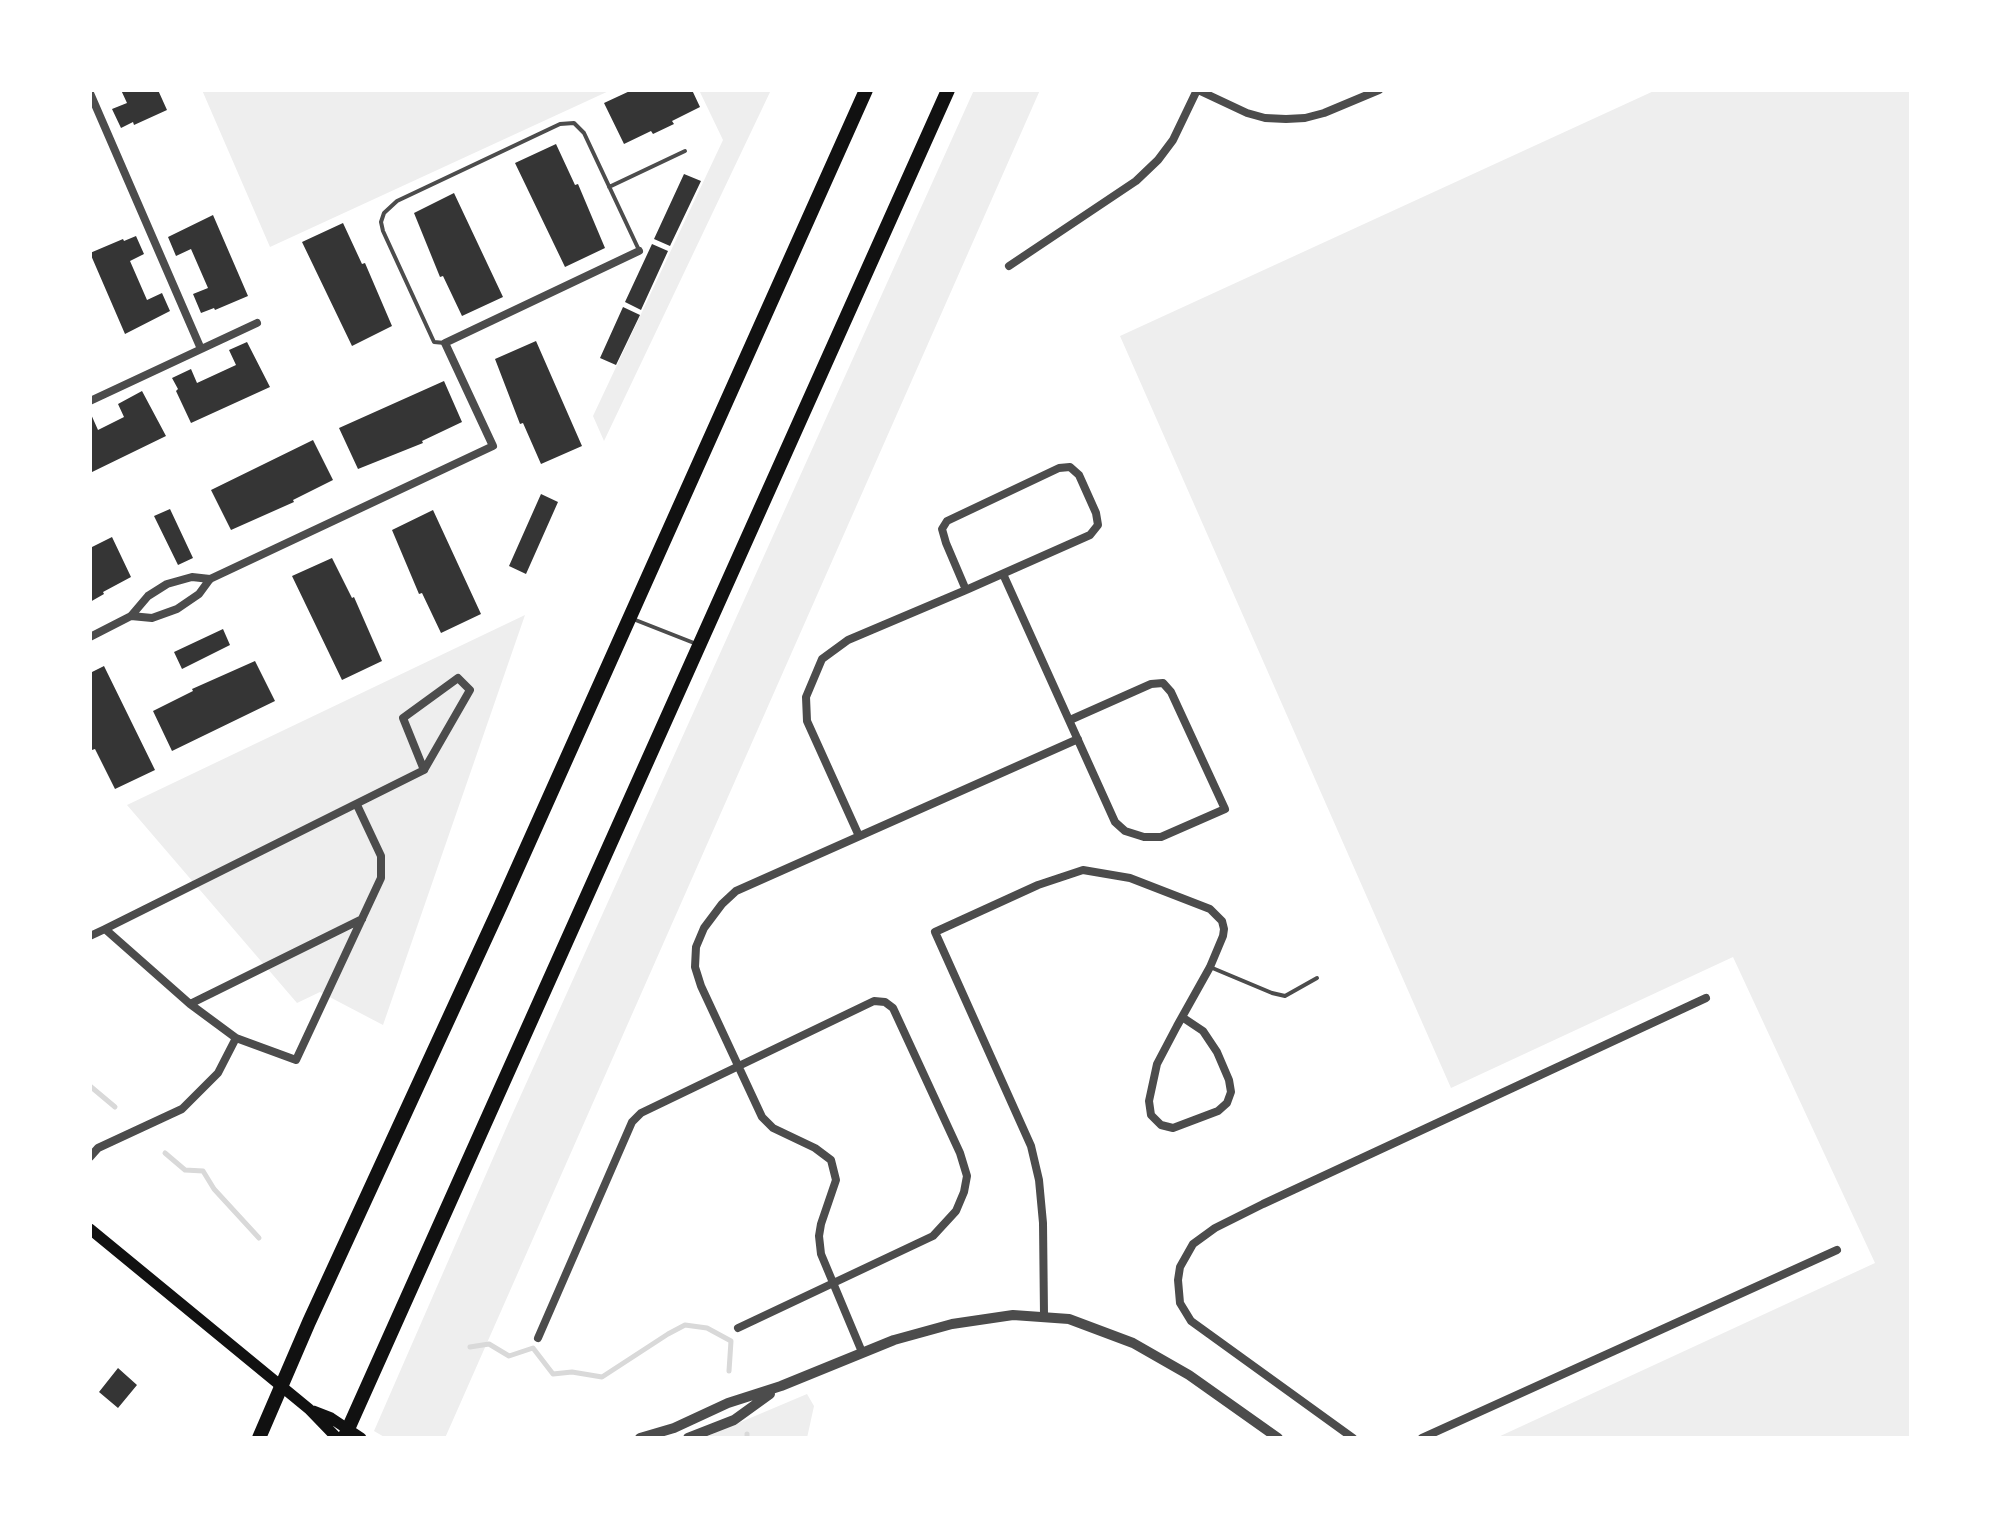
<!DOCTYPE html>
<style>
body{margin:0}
#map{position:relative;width:2001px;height:1528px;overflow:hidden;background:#fff;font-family:"Nunito Sans",sans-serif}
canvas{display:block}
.frame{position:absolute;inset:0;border:92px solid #fff;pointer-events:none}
</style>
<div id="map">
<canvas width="2001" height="1528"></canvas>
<div class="frame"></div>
</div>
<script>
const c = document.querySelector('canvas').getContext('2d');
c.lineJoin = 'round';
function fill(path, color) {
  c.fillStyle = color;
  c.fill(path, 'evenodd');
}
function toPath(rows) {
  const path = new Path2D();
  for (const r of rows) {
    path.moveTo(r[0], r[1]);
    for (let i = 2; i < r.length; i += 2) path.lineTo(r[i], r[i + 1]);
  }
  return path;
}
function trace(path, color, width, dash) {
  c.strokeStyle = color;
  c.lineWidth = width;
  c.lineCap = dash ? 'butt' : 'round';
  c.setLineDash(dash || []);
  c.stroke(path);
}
fill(toPath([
 [202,90,611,90,270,247],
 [699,90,771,90,604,441,593,416,723,140],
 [974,90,1040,90,445,1438,386,1438,374,1431,511,1117],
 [1656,90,1911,90,1911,1438,1496,1438,1875,1263,1733,957,1451,1088,1120,336],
 [525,615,383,1025,320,992,297,1003,127,805],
 [807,1394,814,1406,807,1438,703,1438]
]), '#eee');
trace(toPath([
 [90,1086,115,1107],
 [165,1153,185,1170,203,1171,214,1189,259,1238],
 [470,1347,489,1344,509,1356,533,1348,553,1374,572,1372,602,1377,668,1334,685,1325,707,1328,731,1341,729,1371],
 [747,1438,747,1434]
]), '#d9d9d9', 5);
fill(toPath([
 [121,90,158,90,167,110,134,125,133,122,121,128,112,109,127,103],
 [632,90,692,90,700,107,672,121,674,124,653,134,651,131,624,144,604,103],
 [556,144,575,185,578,184,605,248,565,267,515,163],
 [684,174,701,181,670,246,654,239],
 [454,193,503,297,462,316,443,276,440,277,414,213],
 [213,215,248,296,215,310,214,308,201,313,193,294,208,288,191,249,176,256,168,237],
 [343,223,362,264,365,263,392,326,352,346,302,242],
 [136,236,144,254,130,261,147,300,162,293,170,311,125,334,90,253,123,239,124,241],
 [652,244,668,251,641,310,625,302],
 [623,307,640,315,616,365,600,358],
 [536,341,582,446,541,464,523,423,520,424,495,359],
 [247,342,270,387,191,423,176,391,178,389,172,378,191,369,197,383,236,365,229,350],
 [444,381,462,422,422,441,423,443,358,469,339,428],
 [142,391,166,436,90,473,90,412,98,430,124,417,118,404],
 [313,440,333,480,293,500,294,502,231,530,211,490],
 [541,494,558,502,526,574,509,566],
 [170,509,193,558,178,565,154,516],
 [433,510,481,614,441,633,422,593,419,594,392,530],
 [112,537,131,577,103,592,104,594,90,602,90,548],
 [332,558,352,598,354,597,382,661,342,680,292,576],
 [223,629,230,645,182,669,174,652],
 [255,661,275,701,172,751,153,711,193,691,192,689],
 [104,666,155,770,115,789,95,749,92,750,90,746,90,673],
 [118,1368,137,1385,118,1408,99,1392]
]), '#353535');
trace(toPath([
 [609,187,685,151],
 [445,343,434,342,383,231,381,222,384,213,397,201,560,124,574,123,584,133,638,248],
 [633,619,694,643],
 [1210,967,1272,993,1285,996,1317,978]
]), '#4c4c4c', 4);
trace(toPath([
 [1198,90,1247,113,1265,118,1286,119,1305,118,1324,113,1379,90],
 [90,93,201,349],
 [1009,266,1136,181,1158,160,1173,140,1197,90],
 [90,401,257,323],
 [1003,574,1115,822,1125,831,1144,837,1161,837,1225,809,1171,692,1163,683,1151,684,1070,720],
 [131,616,152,618,177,609,199,594,210,579,493,446,445,343,639,251],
 [90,637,131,616,148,596,167,584,192,577,210,579],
 [859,836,807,721,806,697,822,659,848,640,966,590,1090,535,1098,525,1096,513,1079,475,1070,467,1059,468,947,521,942,529,946,543,966,590],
 [90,936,105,929],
 [190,1004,362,919],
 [236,1038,296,1060,381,878,381,856,357,805],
 [90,1157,98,1148,182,1109,218,1073,236,1038,190,1004,105,929,424,770,470,690,458,678,403,718,424,770],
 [1044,1315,1043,1223,1039,1180,1031,1146,935,932,1038,885,1083,870,1130,878,1210,909,1222,921,1224,929,1223,936,1210,967,1177,1026,1157,1064,1149,1101,1151,1115,1161,1125,1173,1128,1218,1111,1227,1103,1231,1092,1229,1080,1217,1052,1203,1031,1182,1017],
 [538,1338,632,1122,641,1113,874,1001,885,1002,893,1008,960,1153,967,1176,964,1192,956,1211,933,1236,738,1328],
 [862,1352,821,1254,819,1236,821,1224,836,1180,831,1160,815,1148,773,1128,762,1117,701,986,695,967,696,947,704,928,722,904,736,891,1078,739],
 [1353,1438,1191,1321,1180,1303,1178,1280,1180,1267,1193,1244,1215,1228,1263,1204,1706,998],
 [1422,1438,1837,1250]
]), '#4c4c4c', 8);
trace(toPath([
 [640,1438,674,1428,728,1403,781,1386,894,1340,952,1324,1013,1315,1069,1319,1133,1343,1189,1375,1278,1438],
 [688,1438,734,1420,770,1394]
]), '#4c4c4c', 10);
trace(toPath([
 [90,1229,309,1409,337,1438],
 [313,1411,331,1418,361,1438]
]), '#111', 11);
trace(toPath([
 [259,1438,309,1322,500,907,866,90],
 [344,1438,948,90]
]), '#111', 14);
</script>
